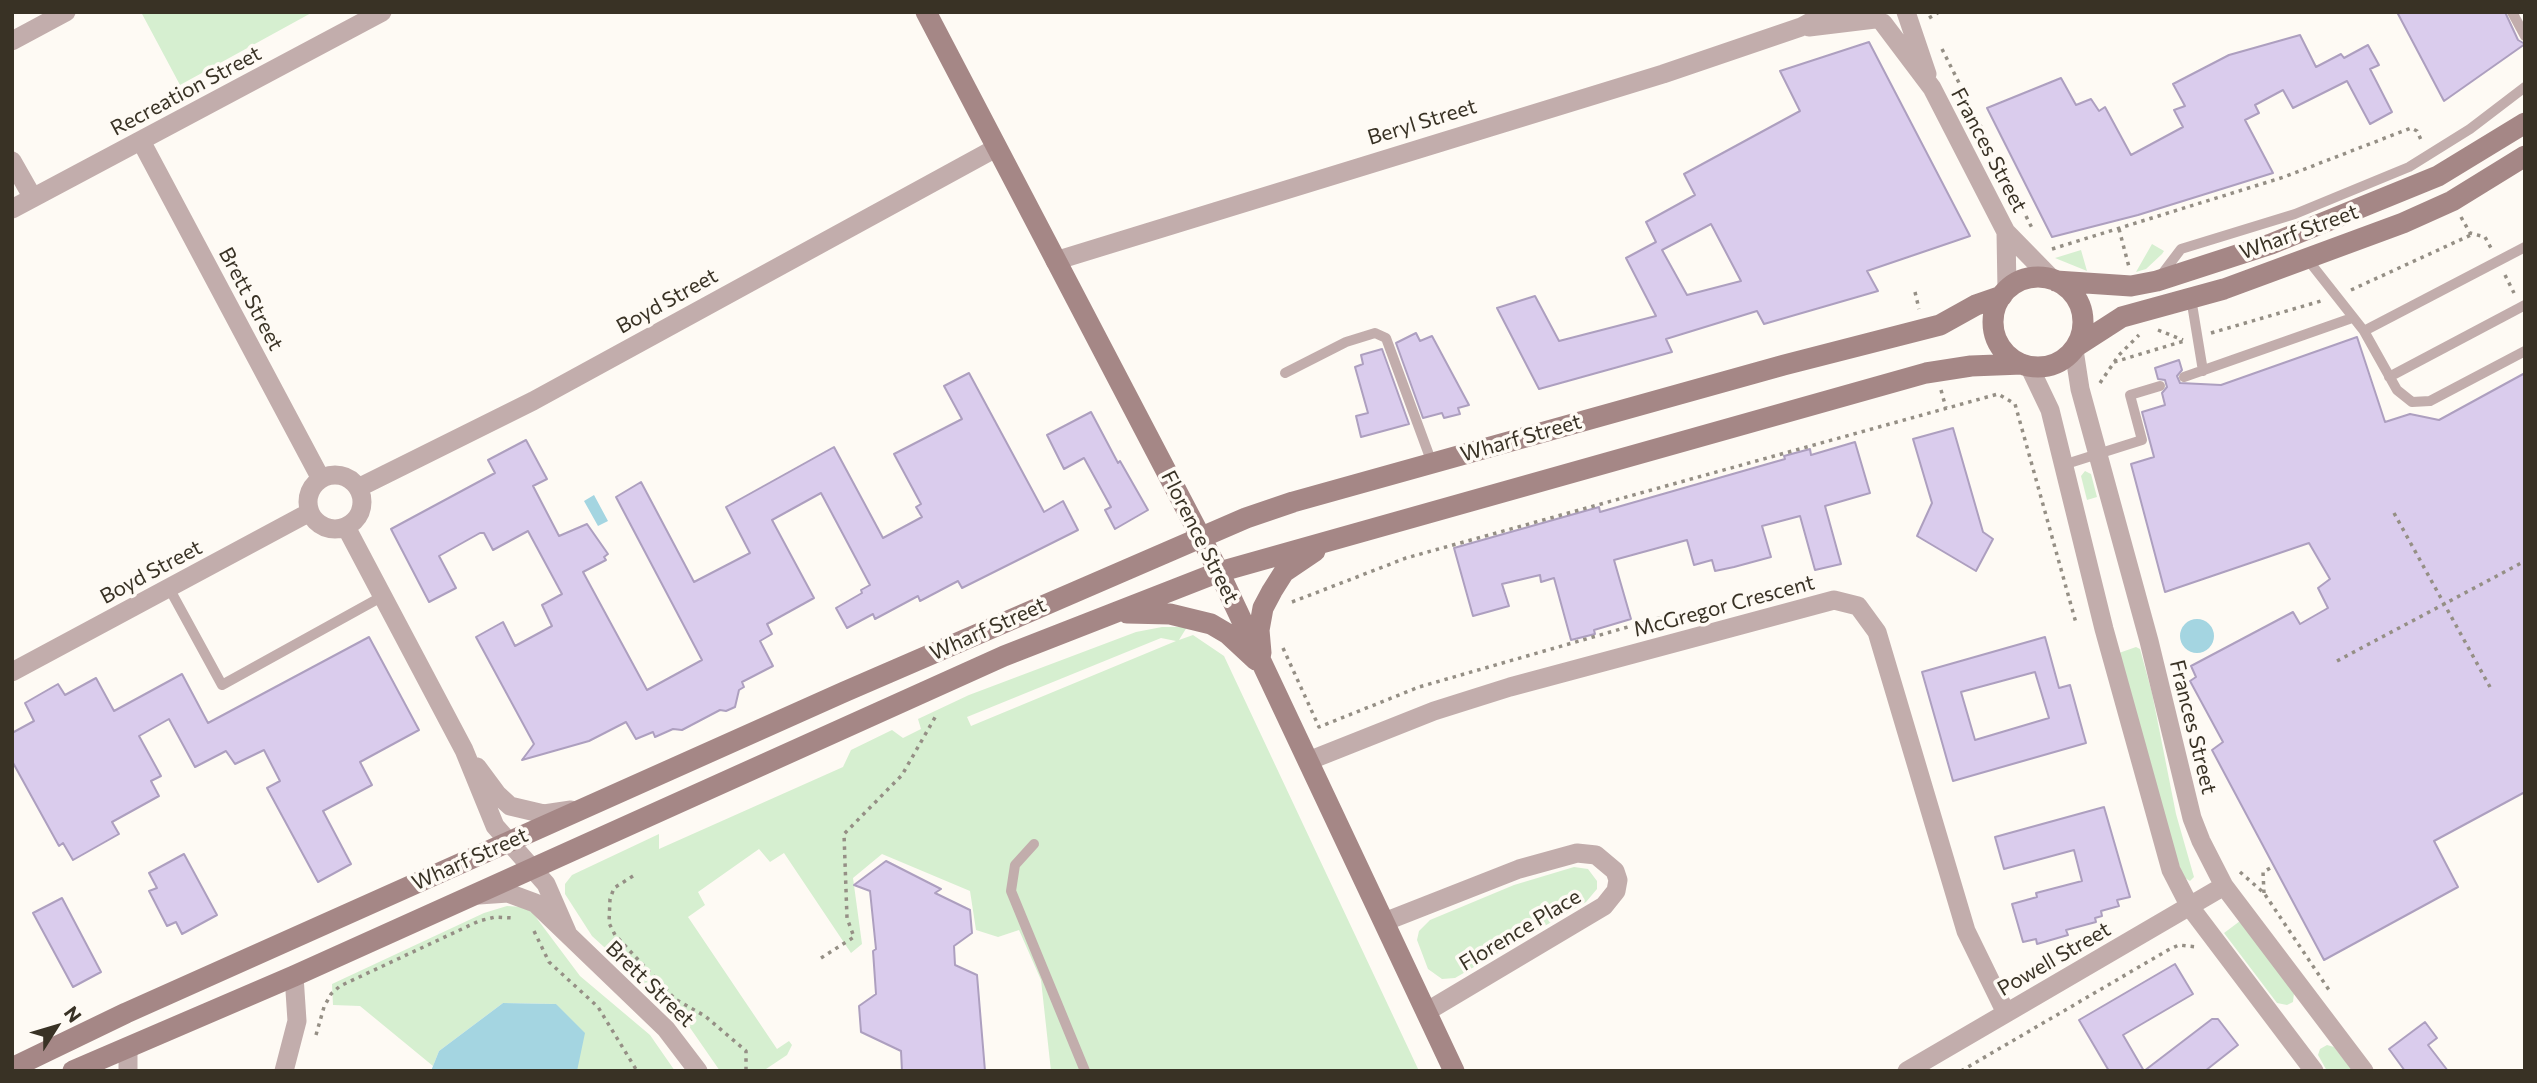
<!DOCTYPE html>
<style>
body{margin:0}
#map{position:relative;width:2537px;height:1083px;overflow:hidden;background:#fefaf4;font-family:Commissioner,sans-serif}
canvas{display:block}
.frame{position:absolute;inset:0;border:14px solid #393225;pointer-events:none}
.north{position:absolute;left:21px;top:992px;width:70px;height:70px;-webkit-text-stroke:5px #fefaf4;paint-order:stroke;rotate:53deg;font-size:19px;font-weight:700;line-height:28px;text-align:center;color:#393225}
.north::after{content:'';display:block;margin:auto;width:24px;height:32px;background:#393225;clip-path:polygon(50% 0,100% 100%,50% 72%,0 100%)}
</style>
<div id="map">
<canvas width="2537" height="1083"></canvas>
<div class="frame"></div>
<div class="north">N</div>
</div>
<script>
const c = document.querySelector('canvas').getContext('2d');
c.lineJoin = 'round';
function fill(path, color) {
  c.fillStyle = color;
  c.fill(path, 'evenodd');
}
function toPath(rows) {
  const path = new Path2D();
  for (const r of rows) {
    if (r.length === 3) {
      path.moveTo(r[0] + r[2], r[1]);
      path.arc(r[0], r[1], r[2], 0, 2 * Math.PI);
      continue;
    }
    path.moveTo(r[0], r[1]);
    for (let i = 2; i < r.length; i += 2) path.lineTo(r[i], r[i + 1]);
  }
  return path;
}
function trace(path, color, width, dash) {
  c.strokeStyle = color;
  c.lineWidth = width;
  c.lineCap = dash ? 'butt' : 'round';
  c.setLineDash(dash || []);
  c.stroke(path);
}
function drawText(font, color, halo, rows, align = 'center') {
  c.font = font + ' Commissioner,sans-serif';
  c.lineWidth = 7;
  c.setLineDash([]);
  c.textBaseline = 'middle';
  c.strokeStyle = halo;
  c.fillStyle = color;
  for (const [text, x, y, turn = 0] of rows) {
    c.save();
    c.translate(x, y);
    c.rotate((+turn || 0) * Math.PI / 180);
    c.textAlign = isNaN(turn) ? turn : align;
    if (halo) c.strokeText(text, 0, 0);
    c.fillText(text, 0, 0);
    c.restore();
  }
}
fill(toPath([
 [141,12,313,12,180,85],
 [2152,244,2164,251,2162,254,2146,269,2136,272],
 [2081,250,2087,271,2055,258],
 [2085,471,2091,474,2097,497,2087,500,2081,476],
 [1162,627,1187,627,1179,640,1193,635,1224,656,1419,1071,1051,1071,1041,980,1019,930,998,937,976,930,970,891,882,854,853,878,862,944,851,953,784,853,770,862,759,849,698,892,705,905,688,917,777,1049,789,1041,792,1045,787,1055,763,1071,720,1071,686,1022,592,936,565,894,565,884,572,875,659,834,659,849,843,767,851,750,892,730,903,738,921,729,918,719,969,695,1136,632],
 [1161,638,1176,641,971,726,967,717],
 [2136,647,2140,649,2152,693,2176,814,2194,877,2190,881,2185,878,2175,856,2119,653],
 [1574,867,1588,869,1597,881,1597,889,1586,902,1455,978,1442,979,1428,969,1417,940,1419,931,1430,920,1514,885],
 [507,906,522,907,532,912,580,976,650,1035,675,1071,577,1071,556,1004,503,1003,439,1051,433,1066,360,1006,333,1005,332,984,484,913],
 [2240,921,2294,993,2293,1002,2287,1005,2277,1003,2224,933],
 [2327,1045,2334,1047,2353,1071,2327,1071,2318,1055,2320,1049]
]), '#d6efd0');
fill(toPath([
 [594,495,608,521,598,526,584,501],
 [2197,636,17],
 [503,1003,556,1004,585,1033,577,1071,431,1071,439,1051]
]), '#a4d5e1');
const building = toPath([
 [2397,12,2505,12,2518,40,2525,44,2444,101,2397,12],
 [2300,35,2316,67,2341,54,2344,58,2368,45,2379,65,2370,69,2392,112,2370,124,2347,81,2293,108,2283,90,2255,105,2259,113,2245,120,2273,173,2138,215,2052,237,1987,108,2061,78,2076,105,2091,99,2099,111,2105,107,2131,155,2183,127,2174,110,2185,106,2173,84,2229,55,2300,35],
 [1869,42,1970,236,1867,271,1878,291,1764,324,1757,311,1666,339,1672,352,1539,389,1497,308,1535,296,1559,341,1656,316,1626,258,1656,242,1646,222,1695,195,1684,174,1800,111,1780,71,1869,42],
 [1711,224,1741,281,1687,295,1662,250,1711,224],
 [1416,333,1420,341,1432,336,1469,405,1458,408,1460,414,1444,418,1442,413,1423,418,1396,343,1416,333],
 [2357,337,2385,422,2410,414,2439,420,2525,373,2525,792,2434,841,2458,887,2324,960,2212,750,2223,742,2190,681,2196,677,2191,666,2293,612,2300,624,2328,608,2318,588,2330,579,2309,543,2165,592,2131,464,2154,457,2142,412,2165,405,2162,393,2167,387,2165,380,2158,379,2155,368,2179,360,2182,370,2177,376,2180,383,2221,385,2357,337],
 [1382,349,1409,424,1361,437,1356,416,1368,413,1355,367,1363,364,1361,355,1382,349],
 [969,373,1044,512,1063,501,1078,530,962,588,958,581,920,601,918,596,875,619,873,614,847,628,836,608,862,593,861,590,870,585,821,493,772,520,814,598,767,624,772,634,760,641,773,666,742,682,744,687,739,690,735,707,726,711,720,710,682,730,673,729,655,737,653,732,636,739,626,722,589,741,522,760,534,744,476,637,503,622,515,646,552,626,542,605,562,594,528,531,493,550,484,533,480,533,439,556,456,588,429,602,391,529,495,473,488,460,526,440,547,479,533,486,559,536,587,524,608,554,604,557,606,560,583,572,647,690,702,660,616,497,641,482,694,582,750,553,726,507,834,447,883,538,922,517,916,507,921,504,894,454,962,419,944,386,969,373],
 [1091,412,1118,463,1120,461,1148,510,1115,529,1105,510,1111,507,1084,458,1064,469,1047,435,1091,412],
 [1953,428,1983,532,1993,539,1976,571,1917,536,1932,503,1913,439,1953,428],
 [1855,442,1870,493,1825,506,1841,564,1815,570,1800,516,1762,526,1771,557,1734,567,1715,571,1712,560,1694,565,1687,540,1614,560,1631,619,1594,630,1595,634,1571,640,1554,578,1541,582,1540,575,1502,584,1509,606,1473,616,1454,548,1599,507,1600,512,1785,459,1784,456,1810,449,1811,455,1855,442],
 [369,637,419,730,360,762,372,785,323,811,351,864,318,882,267,788,280,781,264,750,235,764,226,751,195,767,169,719,139,736,161,776,151,781,159,796,112,822,119,834,73,860,63,843,59,846,12,761,12,733,34,721,25,703,58,684,65,695,96,678,114,711,182,674,208,723,369,637],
 [2045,637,2059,688,2070,685,2086,743,1953,781,1922,672,2045,637],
 [2035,672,2049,718,1975,740,1961,692,2035,672],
 [2104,807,2130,897,2117,900,2119,906,2101,911,2102,916,2095,918,2096,922,2066,930,2068,935,2037,944,2036,939,2023,942,2012,904,2037,897,2036,893,2082,881,2074,850,2004,869,1995,837,2104,807],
 [184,854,217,915,182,934,176,922,167,926,149,891,157,888,149,873,184,854],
 [886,861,941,889,935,893,970,910,972,933,954,946,955,965,977,975,985,1071,902,1071,901,1051,861,1032,859,1006,876,994,873,951,876,949,870,891,854,885,886,861],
 [62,898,101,972,73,987,33,913,62,898],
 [2175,964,2193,994,2123,1035,2144,1071,2212,1019,2218,1019,2238,1045,2205,1071,2109,1071,2079,1020,2175,964],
 [2425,1022,2437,1038,2428,1045,2448,1071,2405,1071,2389,1049,2425,1022]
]);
fill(building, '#dacced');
trace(building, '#ad9fbf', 2);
trace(toPath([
 [1929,18,1939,12],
 [1942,49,2033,230],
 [2461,217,2470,233,2485,237,2492,250],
 [2119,229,2129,267],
 [2052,249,2284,177,2411,128,2417,131,2422,142],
 [2505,275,2514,293],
 [2351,290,2473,234],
 [1915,292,1919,309],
 [2158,330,2183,340],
 [2211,333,2321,301],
 [2114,362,2184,341],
 [2100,383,2119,355,2139,335],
 [1941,390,1946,408],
 [2394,513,2490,687],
 [1292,602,1406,558,1998,394,2015,404,2076,623],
 [1283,648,1319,727,1419,687,1680,612],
 [2337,661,2525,561],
 [2240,872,2264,893,2329,990],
 [633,876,614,888,610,899,609,923,615,935,675,999,705,1016,746,1051,746,1071],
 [2264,893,2263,872,2274,866],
 [534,931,549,962,598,1007,637,1071],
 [821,958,854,937,847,918,844,834,902,775,937,714],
 [316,1035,324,1007,331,994,340,986,479,921,495,917,513,918],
 [1961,1071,2168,950,2179,945,2196,947]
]), '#958f85', 3.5, [3.5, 5]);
trace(toPath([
 [2512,12,2525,36],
 [2308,260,2364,331,2397,390,2412,402,2430,401,2525,351],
 [2159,278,2181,249,2295,214,2409,167,2470,129,2525,87],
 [2191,298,2203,371],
 [2364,331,2525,247],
 [1285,373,1346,342,1375,333,1386,338,1432,463],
 [2184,377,2352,318],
 [2389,377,2525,305],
 [2063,465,2142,440,2130,395,2160,386],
 [169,588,222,685,383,596],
 [1034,844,1015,865,1011,891,1085,1071]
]), '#c2adac', 10);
trace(toPath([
 [1906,12,1927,74],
 [1883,23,1932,88,2006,232,2052,279],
 [1809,27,1875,19],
 [12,41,66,12],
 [141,141,321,479],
 [12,161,33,198],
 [12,209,382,12],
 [2006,232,2007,290],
 [1055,261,1663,74,1801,27,1829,12],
 [2074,350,2080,389,2149,641,2192,818,2201,841,2224,886,2364,1071],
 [2029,366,2050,410,2104,629,2171,870,2190,907,2314,1071],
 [335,502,27],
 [358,488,533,401,996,148],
 [346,527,464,750,495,826,546,884,567,932],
 [12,672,310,512],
 [1308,761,1434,711,1510,687,1834,600,1858,606,1877,632,1966,931,2006,1013],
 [477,767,497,794,510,806,544,814,571,810],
 [479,895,508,893,535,903,666,1029,698,1071],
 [1384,922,1519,869,1577,853,1596,855,1615,871,1618,880,1616,891,1604,906,1426,1012],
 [128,1071,128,1047],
 [284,1071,297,1021,294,976],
 [1907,1071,2224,886]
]), '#c2adac', 19);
trace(toPath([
 [926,12,1219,572,1454,1071],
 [2038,322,45],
 [2056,281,2131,286,2157,281,2271,244,2438,176,2525,123],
 [2077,346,2122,317,2224,289,2403,223,2452,201,2525,156],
 [1127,613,1170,614,1211,624,1228,634,1256,660],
 [1261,653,1259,630,1263,608,1272,591,1284,572,1315,551],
 [12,1068,126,1013,844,692,1246,518,1293,502,1784,365,1940,325,1976,305,2002,296],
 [73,1071,294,976,1004,656,1219,572,1926,373,1971,366,2022,364]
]), '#a58786', 21);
drawText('21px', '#393225', '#fefaf4', [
 ["Recreation Street",186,91,-28],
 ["Beryl Street",1422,122,-17],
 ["Frances Street",1989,150,62],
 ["Wharf Street",2299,232,-20],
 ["Brett Street",251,299,62],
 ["Boyd Street",667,301,-29],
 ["Wharf Street",1521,438,-16],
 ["Florence Street",1200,537,63],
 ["Boyd Street",151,572,-28],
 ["McGregor Crescent",1724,606,-15],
 ["Wharf Street",988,629,-24],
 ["Frances Street",2193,727,76],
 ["Wharf Street",470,859,-24],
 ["Florence Place",1520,930,-31],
 ["Powell Street",2054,959,-30],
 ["Brett Street",650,984,44]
]);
</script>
